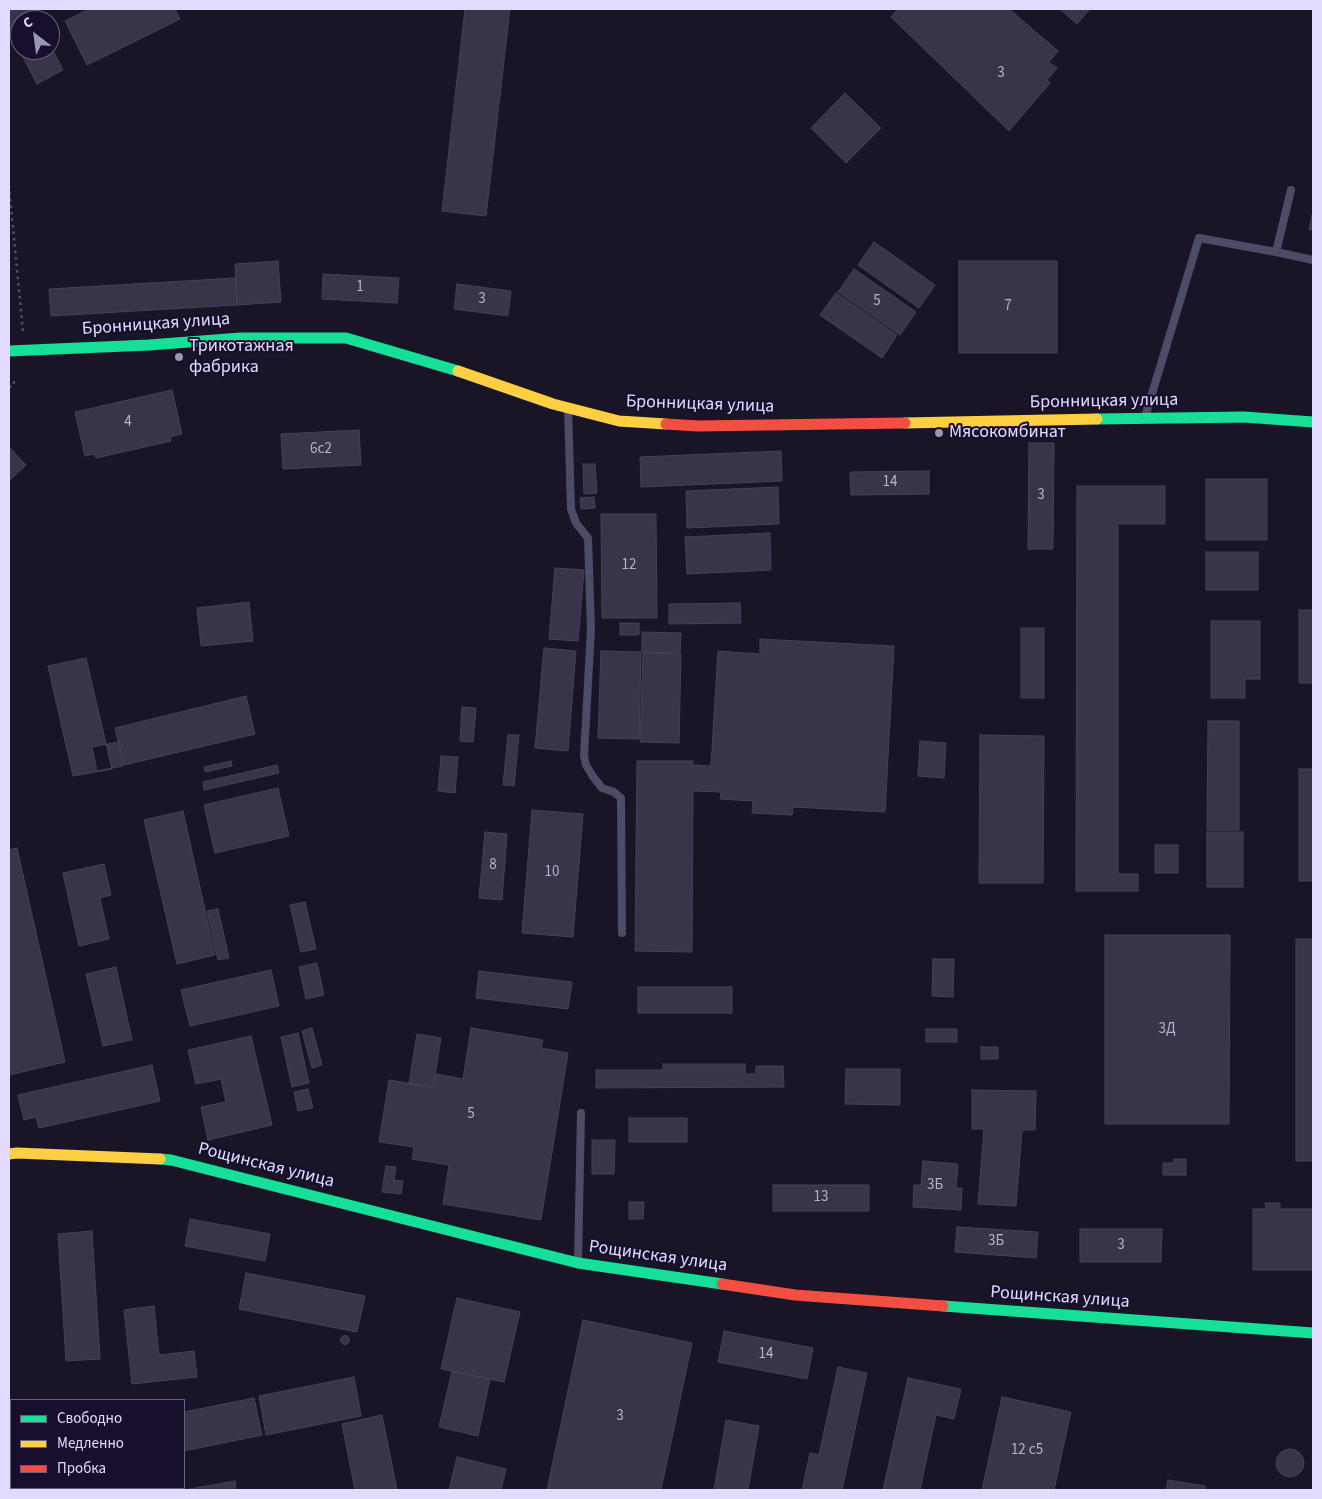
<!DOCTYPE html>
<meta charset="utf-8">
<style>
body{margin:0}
#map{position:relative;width:1322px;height:1499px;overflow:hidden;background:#1a1526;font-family:"Source Sans 3",sans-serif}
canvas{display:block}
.frame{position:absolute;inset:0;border:10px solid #e2dbff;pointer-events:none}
.legend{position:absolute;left:10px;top:1399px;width:175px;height:90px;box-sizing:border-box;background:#170f2c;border:1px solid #686180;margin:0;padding:6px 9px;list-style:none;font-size:15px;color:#e2dbff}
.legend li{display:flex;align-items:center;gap:10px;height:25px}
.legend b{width:25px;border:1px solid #686180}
.north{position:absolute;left:10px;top:10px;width:50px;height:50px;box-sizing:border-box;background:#170f2c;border:1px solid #686180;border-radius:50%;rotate:330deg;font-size:14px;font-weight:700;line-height:20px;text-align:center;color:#e2dbff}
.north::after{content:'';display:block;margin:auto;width:18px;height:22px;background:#9c96b3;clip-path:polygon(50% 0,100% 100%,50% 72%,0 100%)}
</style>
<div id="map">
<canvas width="1322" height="1499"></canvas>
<div class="frame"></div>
<ul class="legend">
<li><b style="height:6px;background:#16e098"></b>Свободно</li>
<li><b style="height:6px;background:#ffcf43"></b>Медленно</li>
<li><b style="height:6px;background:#f24e42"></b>Пробка</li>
</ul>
<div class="north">С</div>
</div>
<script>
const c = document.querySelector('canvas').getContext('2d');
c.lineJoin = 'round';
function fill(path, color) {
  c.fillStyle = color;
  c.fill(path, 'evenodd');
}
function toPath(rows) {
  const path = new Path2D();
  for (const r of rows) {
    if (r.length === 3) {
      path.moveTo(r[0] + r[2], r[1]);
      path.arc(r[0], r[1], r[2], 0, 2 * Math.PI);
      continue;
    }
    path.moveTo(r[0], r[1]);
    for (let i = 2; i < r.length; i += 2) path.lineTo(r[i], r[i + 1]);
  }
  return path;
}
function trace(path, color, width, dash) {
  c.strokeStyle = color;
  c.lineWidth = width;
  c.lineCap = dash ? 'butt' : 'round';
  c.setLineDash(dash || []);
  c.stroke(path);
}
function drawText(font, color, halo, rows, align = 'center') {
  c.font = font + ' "Source Sans 3",sans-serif';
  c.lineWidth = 4;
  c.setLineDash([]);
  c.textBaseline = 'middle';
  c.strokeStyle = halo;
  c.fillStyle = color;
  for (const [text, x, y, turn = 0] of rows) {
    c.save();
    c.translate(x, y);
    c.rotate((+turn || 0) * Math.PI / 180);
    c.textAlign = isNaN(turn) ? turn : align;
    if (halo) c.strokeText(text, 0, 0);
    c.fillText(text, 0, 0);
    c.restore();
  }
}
const building = toPath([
 [9,9,31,9,37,20,20,20,20,50,50,50,50,45,63,70,37,84,9,30,9,9],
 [89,9,175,9,180,19,87,65,65,21,89,9],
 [465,9,510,9,486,216,442,211,465,9],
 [898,9,1009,9,1058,51,1049,62,1057,68,1047,80,1050,83,1009,131,891,17,898,9],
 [1060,9,1090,9,1077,24,1060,9],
 [845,93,881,128,846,163,811,128,845,93],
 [1313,211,1313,230,1309,229,1313,211],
 [874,242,935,285,919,308,858,265,874,242],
 [278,261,281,302,237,305,235,264,278,261],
 [959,261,1057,261,1057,353,959,353,959,261],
 [854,269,916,312,900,335,838,292,854,269],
 [323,274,399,278,397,303,322,299,323,274],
 [235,278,237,305,51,316,49,289,235,278],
 [457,284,511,291,508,316,454,309,457,284],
 [836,293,897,335,882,358,820,315,836,293],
 [172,390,182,434,170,437,171,441,96,458,95,454,85,456,75,412,172,390],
 [359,430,361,465,283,469,281,434,359,430],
 [1029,443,1054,443,1053,549,1028,549,1029,443],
 [9,447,26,465,9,481,9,447],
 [781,451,782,481,641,487,640,457,781,451],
 [583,464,595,464,597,493,584,494,583,464],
 [929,471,929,494,851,495,850,472,929,471],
 [1206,479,1267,479,1267,540,1206,540,1206,479],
 [1077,486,1165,486,1165,524,1118,524,1118,874,1138,874,1138,891,1076,891,1077,486],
 [778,487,779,524,687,528,686,491,778,487],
 [594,497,595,508,581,509,580,498,594,497],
 [601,514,656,514,657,618,602,618,601,514],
 [770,533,771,570,687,574,685,537,770,533],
 [1206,552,1258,552,1258,590,1206,590,1206,552],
 [555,568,584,570,578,641,549,639,555,568],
 [249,602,253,641,201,646,197,608,249,602],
 [740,603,741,623,669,624,669,604,740,603],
 [1299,610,1313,610,1313,683,1299,683,1299,610],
 [1211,621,1260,621,1260,679,1245,679,1245,698,1211,698,1211,621],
 [620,623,639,623,639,635,620,635,620,623],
 [1021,628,1044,628,1044,698,1021,698,1021,628],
 [642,632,681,633,680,653,642,652,642,632],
 [760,639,894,646,885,812,793,807,792,815,752,813,753,801,720,799,721,792,693,791,692,952,635,951,637,761,693,761,693,765,711,766,718,651,760,654,760,639],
 [544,648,576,651,568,751,535,748,544,648],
 [601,651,641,652,639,739,598,738,601,651],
 [643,653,681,654,679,743,640,742,643,653],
 [86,658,112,769,73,776,48,666,86,658],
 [246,696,255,734,124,765,115,728,246,696],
 [462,707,476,708,473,742,460,741,462,707],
 [1208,721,1239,721,1239,830,1207,830,1208,721],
 [508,735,519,735,514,786,503,785,508,735],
 [980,735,1044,736,1043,883,979,883,980,735],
 [920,741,946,743,944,778,918,776,920,741],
 [119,742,123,766,97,771,92,747,119,742],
 [441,756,458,757,455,793,438,791,441,756],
 [231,761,232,766,205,772,204,767,231,761],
 [277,765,279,773,204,790,203,782,277,765],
 [1299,769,1313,769,1313,881,1299,881,1299,769],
 [278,788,289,836,215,853,204,805,278,788],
 [532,810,583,814,573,937,522,933,532,810],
 [183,811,215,955,177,964,144,820,183,811],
 [485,832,507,834,502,900,479,898,485,832],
 [1207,832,1243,832,1243,887,1207,887,1207,832],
 [1155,845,1178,845,1178,873,1155,873,1155,845],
 [17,848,65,1062,9,1075,9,850,17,848],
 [104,864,111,895,100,898,109,939,79,946,63,873,104,864],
 [305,902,316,949,301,952,290,905,305,902],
 [218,909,229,958,218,960,207,911,218,909],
 [1105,935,1230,935,1229,1124,1105,1124,1105,935],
 [1296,939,1313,939,1313,1161,1296,1161,1296,939],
 [933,959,954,959,953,997,932,996,933,959],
 [317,963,324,995,306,999,299,967,317,963],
 [116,967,132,1040,103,1046,86,974,116,967],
 [271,970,279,1006,190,1026,181,990,271,970],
 [479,971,572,982,568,1009,476,998,479,971],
 [638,987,732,987,732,1013,638,1013,638,987],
 [312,1028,322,1065,312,1068,302,1031,312,1028],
 [471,1028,543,1040,541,1048,568,1053,541,1220,443,1204,449,1165,412,1159,414,1147,379,1142,389,1080,433,1087,436,1074,463,1079,471,1028],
 [926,1029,957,1029,957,1042,926,1042,926,1029],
 [298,1033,309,1083,292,1087,281,1037,298,1033],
 [417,1034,441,1038,433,1087,409,1084,417,1034],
 [251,1036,272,1125,208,1140,201,1107,226,1102,221,1079,196,1084,188,1050,251,1036],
 [981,1047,998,1047,998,1059,981,1059,981,1047],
 [663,1064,745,1064,745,1074,756,1074,756,1066,783,1066,784,1087,596,1088,596,1070,663,1070,663,1064],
 [152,1065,160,1101,39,1128,36,1117,24,1120,18,1095,152,1065],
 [846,1069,900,1069,900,1105,845,1104,846,1069],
 [308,1089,313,1108,298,1111,294,1092,308,1089],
 [972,1090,1036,1091,1035,1130,1022,1130,1016,1206,978,1204,984,1129,972,1129,972,1090],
 [629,1118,687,1118,687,1142,629,1142,629,1118],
 [592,1140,615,1140,614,1174,592,1174,592,1140],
 [1174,1159,1186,1159,1186,1175,1163,1175,1163,1163,1174,1163,1174,1159],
 [923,1161,958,1164,956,1188,962,1188,961,1210,913,1207,914,1185,921,1185,923,1161],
 [386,1166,396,1167,394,1180,403,1181,401,1194,382,1192,386,1166],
 [773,1185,869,1185,869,1211,773,1211,773,1185],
 [629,1202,644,1202,643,1219,629,1219,629,1202],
 [1265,1203,1280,1203,1280,1209,1313,1209,1313,1270,1253,1270,1253,1209,1266,1209,1265,1203],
 [190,1219,270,1234,265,1261,185,1246,190,1219],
 [957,1227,1038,1232,1036,1258,955,1252,957,1227],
 [1080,1229,1162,1229,1161,1262,1080,1262,1080,1229],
 [92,1231,100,1359,66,1361,58,1234,92,1231],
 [246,1273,365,1296,357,1332,239,1309,246,1273],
 [457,1298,520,1312,504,1382,441,1369,457,1298],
 [154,1306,159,1355,194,1351,197,1377,132,1384,124,1310,154,1306],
 [583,1320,692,1343,661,1490,547,1490,583,1320],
 [724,1331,813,1348,807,1379,718,1362,724,1331],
 [345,1340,4.5],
 [838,1367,867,1373,842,1490,802,1490,810,1453,819,1455,838,1367],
 [452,1371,490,1379,478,1436,439,1427,452,1371],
 [354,1377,361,1416,266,1435,259,1396,354,1377],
 [908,1378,961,1389,954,1419,936,1415,920,1490,883,1490,908,1378],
 [1002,1397,1071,1412,1054,1490,982,1490,1002,1397],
 [254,1398,262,1435,184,1451,184,1412,254,1398],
 [382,1415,397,1490,355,1490,342,1424,382,1415],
 [726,1420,759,1426,748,1490,714,1490,726,1420],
 [11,1427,11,1465,9,1466,9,1428,11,1427],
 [1290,1463,14],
 [457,1457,506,1469,501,1490,449,1490,457,1457],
 [1168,1480,1205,1486,1205,1490,1166,1490,1168,1480],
 [235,1481,236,1490,184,1490,235,1481]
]);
fill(building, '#393447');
trace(building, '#474059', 1);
trace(toPath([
 [9,186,23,332],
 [9,387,13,386,15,378]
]), '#495667', 2.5, [2.5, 4]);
trace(toPath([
 [1276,252,1313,260],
 [568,408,571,509,576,523,588,538,591,628,584,756,586,765,594,778,602,788,614,792,621,798,622,933],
 [1145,417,1199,238,1276,252,1291,190],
 [578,1261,581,1113]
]), '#4e4b67', 8);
trace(toPath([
 [9,351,149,345,241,338,346,338,458,371],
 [1097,419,1244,417,1313,422],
 [160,1159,171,1160,578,1263,722,1284],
 [943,1306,1313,1333]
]), '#16e098', 11);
trace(toPath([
 [458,371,553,404,619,421,666,424],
 [905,423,1097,419],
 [9,1154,17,1153,160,1159]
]), '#ffcf43', 11);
trace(toPath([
 [666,424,698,426,905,423],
 [722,1284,795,1295,943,1306]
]), '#f24e42', 11);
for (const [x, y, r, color] of [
 [179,357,5,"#9c96b3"],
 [939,433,5,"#9c96b3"]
]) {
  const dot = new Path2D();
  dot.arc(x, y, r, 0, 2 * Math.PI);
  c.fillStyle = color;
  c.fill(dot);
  trace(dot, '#170f2c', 2);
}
drawText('15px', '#b8b1d1', null, [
 ["3",1001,74],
 ["1",360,288],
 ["3",482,300],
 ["5",877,302],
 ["7",1008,307],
 ["4",128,423],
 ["6с2",321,450],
 ["14",890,483],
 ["3",1041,496],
 ["12",629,566],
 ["8",493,866],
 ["10",552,873],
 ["3Д",1167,1030],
 ["5",471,1115],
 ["3Б",935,1186],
 ["13",821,1198],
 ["3Б",996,1242],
 ["3",1121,1246],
 ["14",766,1355],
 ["3",620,1417],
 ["12 с5",1027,1451]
]);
drawText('18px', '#e2dbff', '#170f2c', [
 ["Бронницкая улица",156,325,-4],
 ["Бронницкая улица",1104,402,-1],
 ["Бронницкая улица",700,405,2],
 ["Рощинская улица",266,1166,14],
 ["Рощинская улица",658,1257,8],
 ["Рощинская улица",1060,1298,4]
]);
drawText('18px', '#e2dbff', '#170f2c', [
 ["Трикотажная",189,347],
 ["фабрика",189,368],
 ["Мясокомбинат",949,433]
], 'left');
</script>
